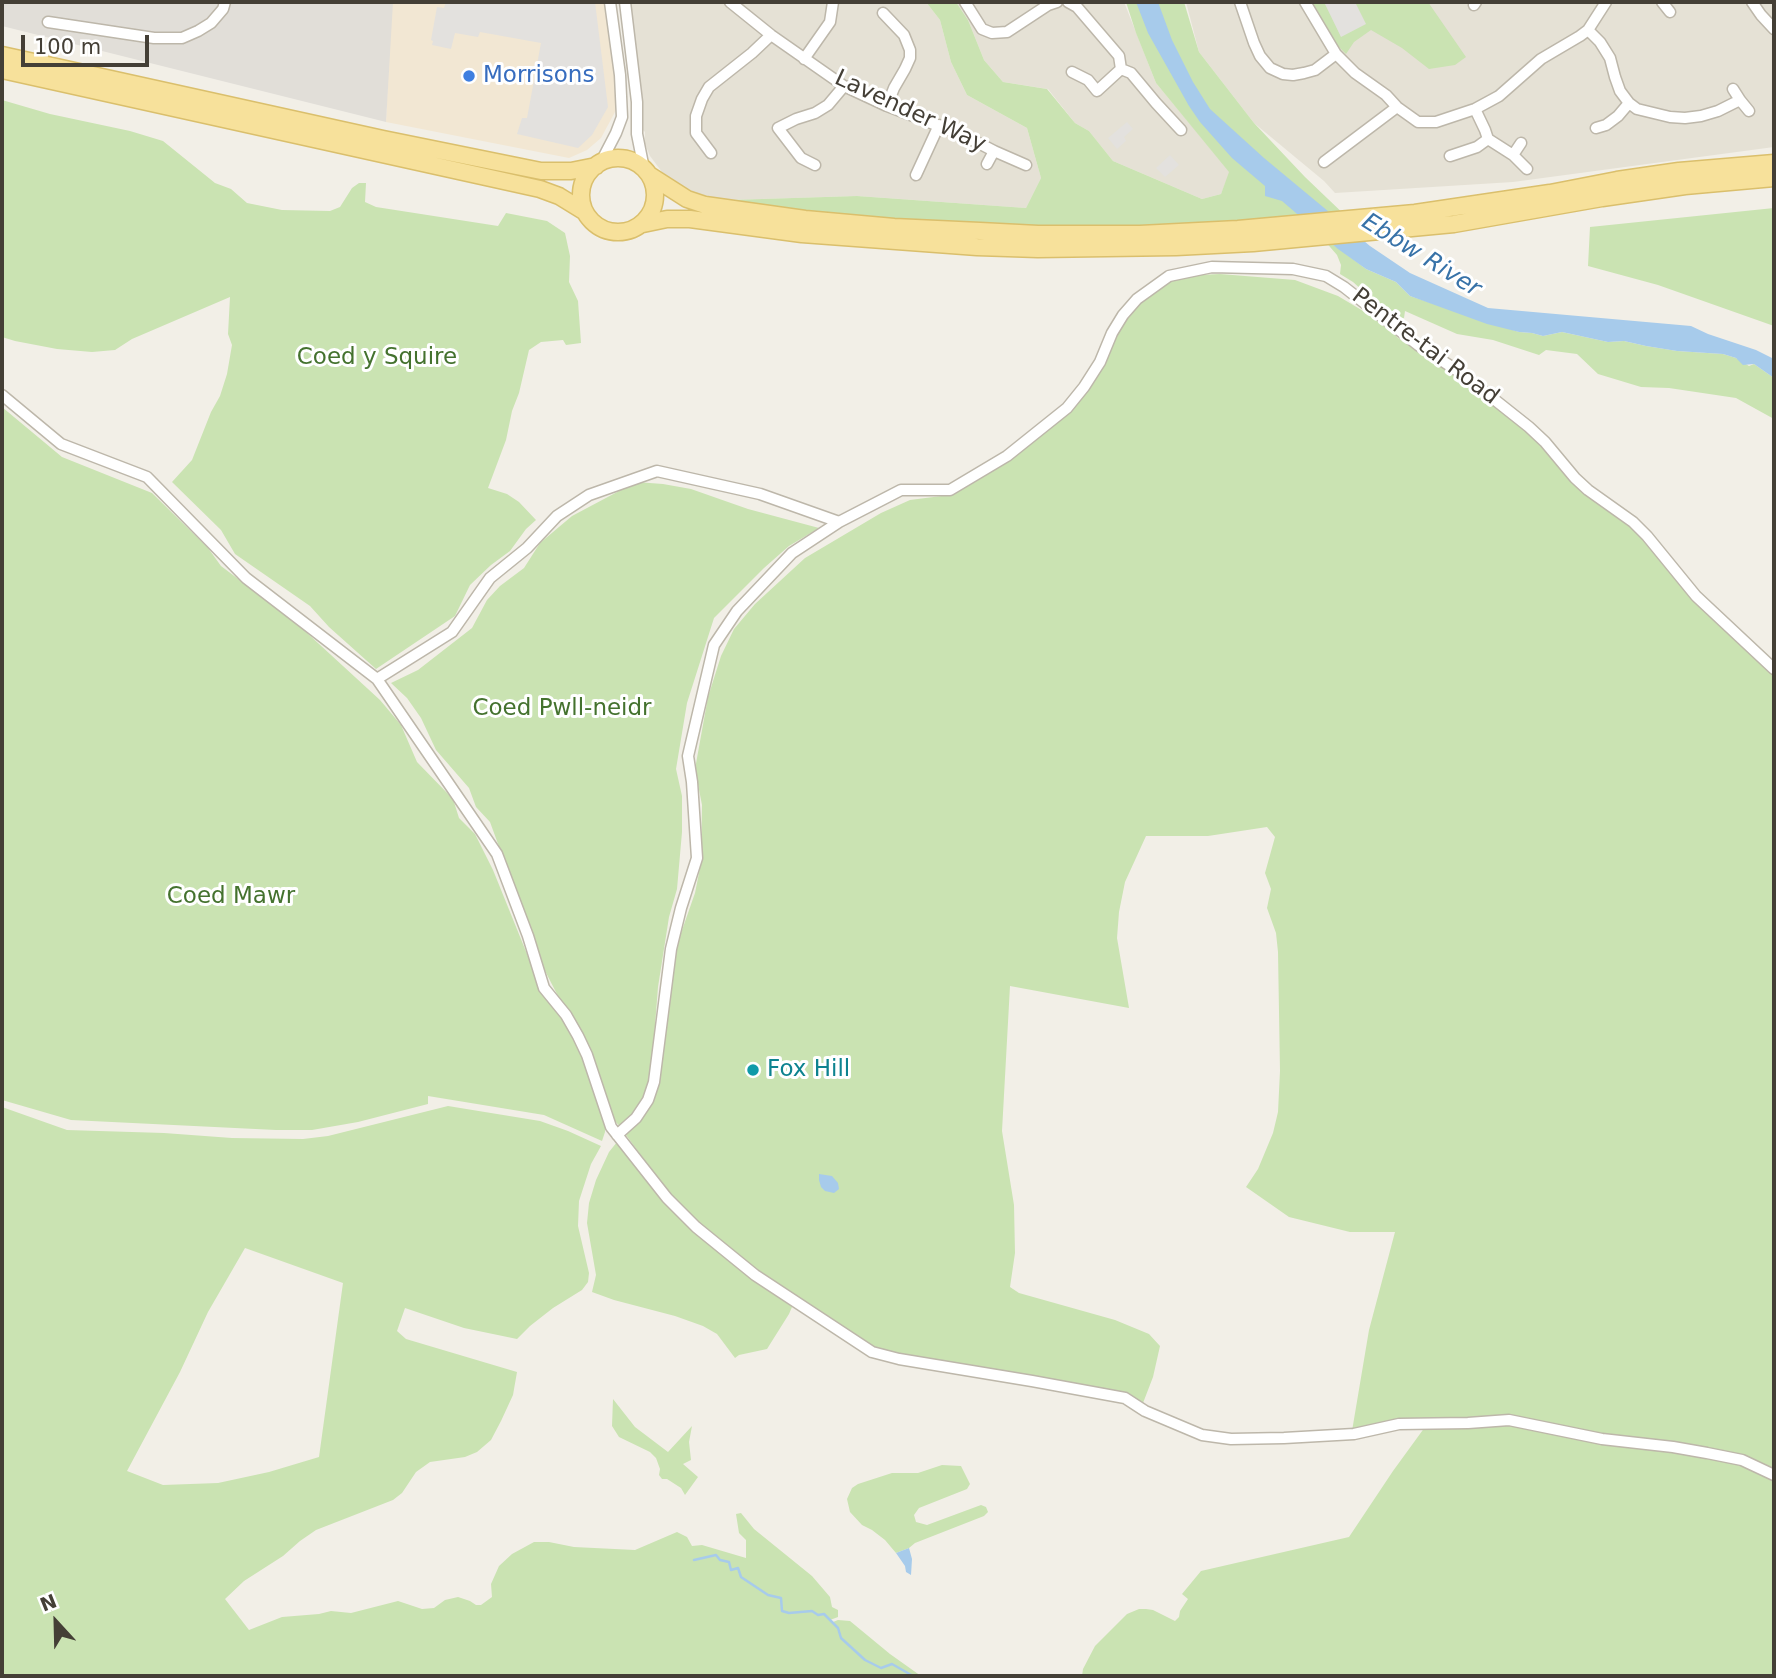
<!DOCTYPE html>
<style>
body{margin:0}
#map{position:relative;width:1776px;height:1678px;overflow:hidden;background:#f2efe7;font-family:"DejaVu Sans",sans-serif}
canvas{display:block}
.frame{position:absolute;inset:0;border:4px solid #443f36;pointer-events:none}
.north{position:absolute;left:21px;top:1587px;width:70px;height:70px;-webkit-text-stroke:5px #fff;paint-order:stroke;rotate:338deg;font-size:19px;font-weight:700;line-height:28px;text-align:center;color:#443f36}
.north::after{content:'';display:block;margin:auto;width:24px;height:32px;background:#443f36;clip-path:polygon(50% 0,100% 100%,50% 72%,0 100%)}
.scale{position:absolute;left:21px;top:35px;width:128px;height:32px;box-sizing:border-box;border:4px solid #443f36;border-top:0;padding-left:9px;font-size:21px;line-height:24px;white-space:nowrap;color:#443f36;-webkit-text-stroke:5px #fff;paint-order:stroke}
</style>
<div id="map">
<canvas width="1776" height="1678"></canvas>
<div class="frame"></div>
<div class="north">N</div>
<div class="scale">100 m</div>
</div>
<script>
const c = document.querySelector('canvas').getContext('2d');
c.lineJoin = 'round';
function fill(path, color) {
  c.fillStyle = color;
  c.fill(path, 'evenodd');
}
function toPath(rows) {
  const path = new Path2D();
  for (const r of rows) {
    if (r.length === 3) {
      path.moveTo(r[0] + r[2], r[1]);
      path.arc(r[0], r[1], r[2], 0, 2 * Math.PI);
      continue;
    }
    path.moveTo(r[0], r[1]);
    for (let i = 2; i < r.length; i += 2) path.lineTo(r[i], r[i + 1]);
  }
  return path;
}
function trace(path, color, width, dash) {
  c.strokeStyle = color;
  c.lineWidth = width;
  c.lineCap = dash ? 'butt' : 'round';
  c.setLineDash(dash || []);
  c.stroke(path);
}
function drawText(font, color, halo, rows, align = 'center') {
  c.font = font + ' "DejaVu Sans",sans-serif';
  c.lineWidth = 6;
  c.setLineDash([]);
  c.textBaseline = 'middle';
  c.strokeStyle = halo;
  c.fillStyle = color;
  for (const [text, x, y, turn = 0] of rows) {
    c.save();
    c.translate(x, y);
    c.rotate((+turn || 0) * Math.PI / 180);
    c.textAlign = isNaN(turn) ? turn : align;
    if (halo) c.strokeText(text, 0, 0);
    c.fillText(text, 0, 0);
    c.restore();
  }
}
fill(toPath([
 [625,2,926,2,940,20,951,62,967,95,1027,128,1041,178,1026,208,857,196,730,200,715,198,696,193,679,185,665,176,650,156,645,144,645,132,637,124],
 [956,2,1124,2,1156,83,1230,172,1221,194,1202,199,1113,161,1089,131,1075,123,1048,89,1003,82,984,60,968,20],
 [1186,2,1774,2,1774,147,1513,182,1335,193,1324,181,1254,123,1199,52]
]), '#e5e1d5');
fill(toPath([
 [391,2,610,2,622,99,601,138,587,150,569,158,386,122]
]), '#f2e7d3');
fill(toPath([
 [2,2,393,2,386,122,2,26]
]), '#e1ded8');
fill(toPath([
 [926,2,956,2,968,20,984,60,1003,82,1047,89,1075,123,1089,131,1113,161,1202,199,1221,194,1229,172,1156,83,1136,33,1126,2,1184,2,1199,52,1254,123,1305,177,1350,220,1238,229,981,226,805,211,730,200,857,196,1026,208,1041,178,1027,128,967,95,951,62,940,20],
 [1312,2,1428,2,1466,57,1455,65,1429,69,1402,48,1371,30,1354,42,1346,54,1335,43,1326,28],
 [2,100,50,114,130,131,163,141,215,183,231,189,247,203,282,210,330,211,340,207,352,188,359,183,366,183,365,202,376,207,498,226,506,213,547,221,565,233,570,256,569,282,578,301,581,343,566,345,563,340,541,342,529,350,519,393,512,411,506,440,488,488,507,494,519,502,536,520,526,529,510,551,491,565,470,585,455,616,376,669,329,627,310,606,235,554,221,530,172,482,192,460,211,412,220,396,227,374,232,345,228,334,230,297,132,339,115,350,92,352,57,349,15,341,2,337],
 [1774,208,1774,326,1658,285,1588,266,1590,227],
 [1317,232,1366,269,1396,282,1410,296,1519,332,1532,333,1543,336,1562,332,1608,342,1624,341,1646,346,1677,351,1723,354,1736,358,1749,366,1754,364,1774,378,1774,419,1736,398,1669,388,1641,387,1598,374,1577,354,1546,350,1539,355,1493,340,1457,334,1405,311,1404,318,1395,320,1353,282,1340,274,1341,265,1337,255],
 [1220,274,1295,280,1338,296,1385,324,1398,338,1434,359,1484,394,1545,446,1574,482,1588,496,1631,524,1686,591,1774,676,1774,1470,1707,1448,1666,1440,1636,1440,1589,1433,1515,1417,1432,1421,1408,1419,1352,1431,1369,1330,1395,1232,1350,1232,1289,1217,1246,1187,1258,1169,1273,1133,1278,1112,1280,1071,1278,952,1276,933,1267,908,1271,889,1265,873,1275,837,1267,827,1208,836,1146,836,1125,882,1119,912,1117,938,1129,1008,1010,986,1002,1131,1014,1205,1015,1253,1010,1287,1019,1293,1115,1320,1149,1334,1160,1346,1153,1377,1143,1403,1130,1394,1001,1370,941,1364,872,1349,828,1316,805,1304,761,1274,698,1225,673,1199,626,1135,637,1123,650,1102,673,956,695,893,701,863,702,805,695,769,708,697,721,656,734,629,755,604,805,558,881,513,910,500,949,495,1016,454,1083,396,1103,366,1113,341,1123,323,1141,301,1173,280,1199,275],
 [2,407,62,457,152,493,208,548,221,566,294,621,380,700,401,725,417,762,453,799,459,818,475,834,493,870,544,996,562,1015,584,1055,605,1120,605,1132,602,1141,544,1115,428,1096,428,1104,358,1122,312,1130,276,1130,71,1120,2,1100],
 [636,482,663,484,691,489,748,509,819,528,789,546,764,568,714,618,687,703,676,769,682,796,682,832,677,889,669,917,658,987,651,1077,646,1095,640,1106,622,1129,614,1120,596,1067,579,1029,558,996,543,967,490,822,476,807,469,788,436,750,421,718,407,698,391,683,418,670,472,628,487,600,500,586,524,568,540,543,572,516],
 [448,1106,540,1121,568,1131,601,1146,591,1164,579,1201,578,1226,589,1273,588,1282,582,1290,553,1308,530,1326,517,1339,464,1328,405,1308,397,1331,406,1339,517,1372,513,1395,501,1421,491,1440,477,1452,465,1457,430,1462,416,1472,402,1493,393,1500,316,1530,300,1541,283,1556,244,1581,225,1599,249,1630,282,1617,319,1614,331,1611,351,1613,398,1601,422,1609,434,1608,445,1600,458,1597,470,1601,476,1605,481,1605,492,1597,491,1584,499,1566,512,1554,534,1542,549,1542,574,1547,635,1550,677,1532,687,1537,692,1546,702,1545,746,1558,746,1540,739,1533,736,1514,741,1513,754,1529,812,1576,830,1597,832,1607,838,1610,838,1617,830,1620,833,1622,838,1620,850,1621,890,1654,921,1676,2,1676,2,1107,67,1130,164,1133,232,1138,303,1139,328,1136],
 [245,1248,343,1283,319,1457,269,1472,218,1483,163,1485,127,1471,180,1372,208,1312],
 [617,1142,652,1185,790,1303,792,1307,789,1314,767,1349,739,1355,735,1358,717,1334,703,1326,675,1316,614,1300,592,1292,596,1275,587,1223,589,1203,596,1180,609,1152],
 [613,1399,635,1427,668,1452,692,1426,689,1442,691,1460,683,1464,698,1477,685,1495,681,1488,667,1479,662,1479,659,1475,660,1469,656,1458,650,1452,619,1437,612,1426],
 [1504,1422,1734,1461,1774,1477,1774,1676,1082,1676,1083,1669,1095,1646,1127,1614,1139,1609,1146,1609,1153,1610,1175,1621,1179,1617,1180,1611,1188,1599,1182,1594,1201,1571,1349,1537,1393,1471,1425,1427],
 [942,1465,961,1466,970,1484,967,1489,919,1508,914,1515,916,1522,927,1525,981,1505,986,1507,988,1512,984,1516,915,1543,909,1548,896,1553,885,1540,872,1530,862,1525,850,1512,847,1499,852,1488,858,1484,892,1473,918,1473]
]), '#cae3b2');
fill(toPath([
 [446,2,595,2,608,107,592,135,578,148,517,134,522,118,527,118,541,43,480,32,478,37,455,33,451,49,432,45,433,41,431,40,437,7,444,8],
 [1324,2,1355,2,1366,24,1341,37],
 [1127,122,1133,129,1124,137,1126,141,1117,149,1108,138],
 [1170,155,1179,165,1165,177,1156,168]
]), '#e3e1de');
fill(toPath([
 [1136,2,1158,2,1172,40,1193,82,1210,109,1264,158,1370,246,1410,273,1488,308,1691,326,1708,334,1756,350,1774,359,1774,378,1754,364,1743,365,1736,358,1723,354,1677,351,1646,346,1624,341,1608,342,1562,332,1543,336,1532,333,1519,332,1487,324,1410,296,1396,282,1366,269,1338,249,1282,201,1265,196,1265,186,1232,158,1200,122,1189,106,1148,33],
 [819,1174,832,1176,838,1183,839,1189,834,1193,825,1191,821,1187,819,1180],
 [909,1548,912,1559,911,1575,906,1572,905,1566,896,1553]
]), '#a7cbeb');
trace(toPath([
 [694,1560,716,1555,720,1560,729,1562,731,1570,738,1568,741,1577,768,1595,781,1598,782,1611,789,1613,812,1611,818,1615,824,1614,838,1628,841,1638,865,1660,881,1668,892,1664,913,1676]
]), '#a7cbeb', 2.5);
const minor = toPath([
 [625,2,637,102,637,134,644,169],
 [730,2,771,35,844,86,887,106,965,136,994,151,1026,165],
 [965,2,982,29,992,33,1007,32,1048,5,1057,2],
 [1068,2,1077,7,1119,56,1121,69,1131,73,1156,103,1181,130],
 [1240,2,1254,43,1260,56,1270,68,1283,74,1293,75,1304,73,1315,70,1336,54],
 [1305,2,1336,54,1355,73,1386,95,1397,107,1418,122,1436,122,1475,109,1499,96,1541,59,1580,36,1588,30,1606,2],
 [1662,2,1670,12],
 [1752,2,1761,15,1774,29],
 [1474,5,1476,2],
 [883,13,904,35,910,50,910,58,905,69,894,88,887,106],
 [48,22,154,38,182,38,198,31,211,23,223,9,225,2],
 [1588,30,1600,42,1610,58,1615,77,1620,91,1629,103,1637,109,1670,117,1685,118,1701,116,1718,111,1740,100,1733,89],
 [804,59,830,22,833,2],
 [1072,72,1088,80,1097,91,1121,69],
 [1740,100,1749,111],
 [1475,109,1485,130,1488,139,1513,155,1527,169],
 [1596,128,1606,125,1618,116,1629,103],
 [711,153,696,133,696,116,702,99,709,87,752,53,771,35],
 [1513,155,1521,143],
 [1450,156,1477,147,1488,139],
 [601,162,616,133,622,117,620,75,610,2],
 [1324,162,1397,107],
 [987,164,994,151],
 [815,165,801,158,778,128,796,119,815,113,828,105,844,86],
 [916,175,939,125],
 [2,395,61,444,147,477,246,578,377,679,497,854,528,936,544,988,566,1015,578,1036,587,1055,611,1127,667,1198,696,1227,755,1275,872,1352,899,1359,1032,1381,1125,1398,1145,1411,1202,1435,1231,1439,1284,1438,1354,1434,1399,1424,1468,1423,1509,1420,1602,1439,1673,1447,1707,1453,1742,1460,1774,1475],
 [377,679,452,632,490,578,527,548,557,516,589,495,657,471,760,494,839,522,901,490,950,490,1007,456,1067,408,1084,387,1100,362,1112,333,1123,315,1137,299,1169,276,1212,267,1293,269,1326,276,1344,287,1418,345,1461,373,1529,427,1545,442,1575,478,1588,490,1633,522,1647,536,1696,596,1774,669],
 [617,1135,636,1118,648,1100,654,1082,671,949,681,908,697,858,692,782,688,756,714,645,737,611,792,553,839,522]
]);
const primary = toPath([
 [2,55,383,139,541,171,571,171,596,166],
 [2,70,540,189,559,196,585,212],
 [618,195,37],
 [651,176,687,199,705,205,805,219,894,227,980,231,1038,234,1140,234,1238,229,1415,213,1550,193,1617,180,1679,171,1774,163],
 [643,224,667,219,690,219,802,234,977,247,1038,249,1176,247,1253,243,1454,224,1602,198,1685,186,1774,178]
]);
trace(minor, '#bdb7aa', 13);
trace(primary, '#dabf6c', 19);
trace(minor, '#fff', 10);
trace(primary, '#f7e19b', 16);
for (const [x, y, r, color] of [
 [469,76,7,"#3f7fe0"],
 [753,1070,7,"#0f9aa8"]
]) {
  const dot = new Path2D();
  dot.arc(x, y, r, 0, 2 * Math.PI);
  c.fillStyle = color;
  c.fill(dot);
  trace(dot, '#fff', 2.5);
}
drawText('23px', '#366cbe', '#fff', [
 ["Morrisons",483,76]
], 'left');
drawText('23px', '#443f36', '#fff', [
 ["Lavender Way",910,112,25],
 ["Pentre-tai Road",1425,347,37]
]);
drawText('23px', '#44722e', '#fff', [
 ["Coed y Squire",377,358],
 ["Coed Pwll-neidr",562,709],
 ["Coed Mawr",231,897]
]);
drawText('23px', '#0d838f', '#fff', [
 ["Fox Hill",767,1070]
], 'left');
drawText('italic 24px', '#3772a8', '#fff', [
 ["Ebbw River",1421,256,32]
]);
</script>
